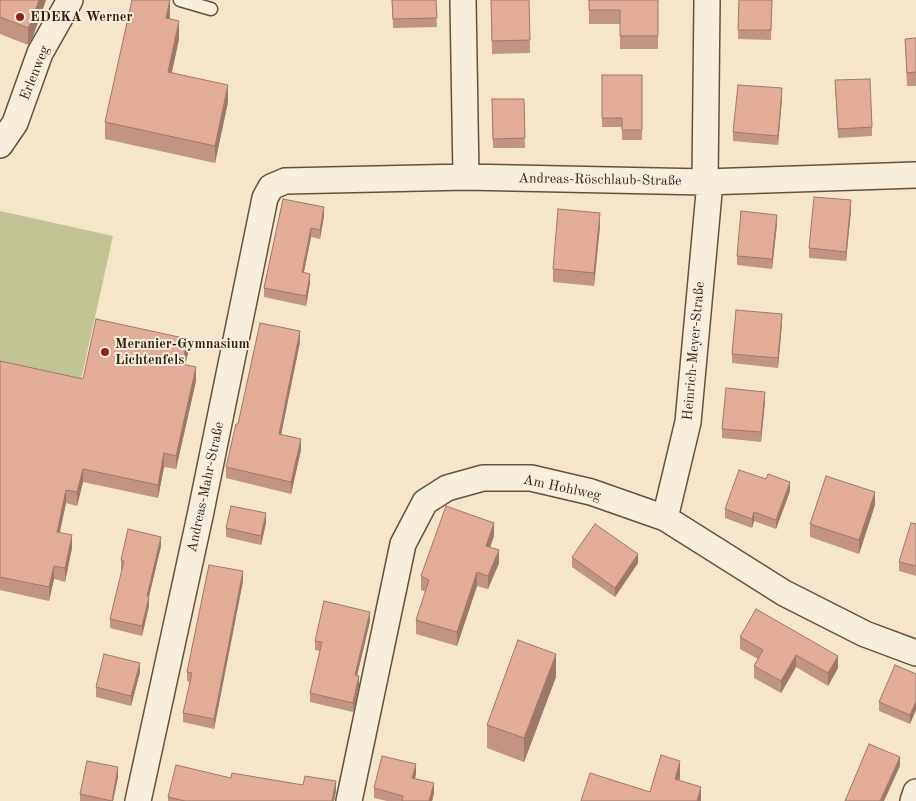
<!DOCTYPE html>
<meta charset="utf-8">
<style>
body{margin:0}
canvas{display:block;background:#f5e5cb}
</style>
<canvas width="916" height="801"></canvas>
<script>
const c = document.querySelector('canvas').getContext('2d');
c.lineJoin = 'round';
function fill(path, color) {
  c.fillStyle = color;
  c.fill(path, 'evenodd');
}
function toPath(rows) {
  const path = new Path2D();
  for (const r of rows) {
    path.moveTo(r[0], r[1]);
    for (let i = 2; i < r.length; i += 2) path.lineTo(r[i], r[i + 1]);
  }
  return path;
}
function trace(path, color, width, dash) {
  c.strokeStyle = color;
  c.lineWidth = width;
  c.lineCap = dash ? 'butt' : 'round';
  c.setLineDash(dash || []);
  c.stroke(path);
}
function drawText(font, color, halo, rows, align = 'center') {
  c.font = font + ' "Old Standard TT",serif';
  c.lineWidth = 4;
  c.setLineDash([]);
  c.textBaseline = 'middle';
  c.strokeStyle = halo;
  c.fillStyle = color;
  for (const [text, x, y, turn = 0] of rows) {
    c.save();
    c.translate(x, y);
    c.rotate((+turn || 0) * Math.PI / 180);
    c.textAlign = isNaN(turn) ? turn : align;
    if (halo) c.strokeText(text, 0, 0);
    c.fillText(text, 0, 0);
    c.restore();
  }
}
fill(toPath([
 [0,211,113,236,81,380,0,363]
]), '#c2c393');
const lane = toPath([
 [180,0,211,9]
]);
const street = toPath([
 [463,0,466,177],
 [0,145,15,123,40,53,70,0],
 [705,182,707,0],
 [665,518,688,422,710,182],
 [138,801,200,516,265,198,271,187,285,181,466,177,705,182,916,175],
 [349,801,403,544,425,502,447,488,483,478,531,478,591,492,665,518,784,593,865,634,916,653],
 [913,801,916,792]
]);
trace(lane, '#64523c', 15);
trace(street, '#64523c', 28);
trace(lane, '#f8eedd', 12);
trace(street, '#f8eedd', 25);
fill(toPath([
 [0,0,46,0,32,39,28,45,0,34],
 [392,0,436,0,437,27,393,28],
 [491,0,529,0,530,53,492,54],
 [589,0,658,0,658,49,620,49,620,24,589,24],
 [739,0,772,0,771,40,738,39],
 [170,17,170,19,179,39,172,72,228,102,215,163,105,139,105,122],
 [916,38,916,86,907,86,905,39],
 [602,75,642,75,642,140,622,140,622,127,602,127],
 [835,80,872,127,872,136,838,138],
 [782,98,778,145,733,141,733,132],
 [492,99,524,99,525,148,493,148],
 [283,199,324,216,320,239,311,237,304,272,310,283,306,306,264,297,264,288],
 [851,210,846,261,809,258,809,248],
 [777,224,772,269,737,265,737,256],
 [600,226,594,286,553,282,553,269],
 [782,323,778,368,732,363,732,354],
 [300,342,281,434,301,450,291,494,226,478,226,467,238,424],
 [188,353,185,365,196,381,176,469,164,467,158,498,83,482,77,506,66,503,60,532,72,548,65,582,54,579,49,601,0,590,0,361,83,379],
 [765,401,761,442,722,438,722,429],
 [790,491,776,529,754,521,752,528,725,518,725,509],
 [875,505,859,554,810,537,810,524],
 [266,523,261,545,226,537,226,528],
 [916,524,916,576,899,571,899,562],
 [494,536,490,547,499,563,488,589,477,586,457,646,416,634,416,620,426,592,421,590,421,576],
 [161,546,149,596,149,606,142,636,110,628,110,619,122,570,121,570,121,560],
 [572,557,638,563,615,597,572,567],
 [243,581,214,729,183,722,183,713,190,682,187,681,187,672],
 [370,621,357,675,359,685,353,712,310,702,310,693,320,651,315,650,315,641],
 [740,637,838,668,828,686,796,667,781,693,754,678,754,666,758,659,740,649],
 [140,672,131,706,96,697,96,687],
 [916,674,910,724,879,711,879,702],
 [556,677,524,762,487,748,487,725],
 [416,774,415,779,434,793,432,801,387,801,374,798,374,788],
 [118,777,113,801,80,801,80,794],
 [231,778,336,791,334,801,168,801,168,797]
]), '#c29483');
fill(toPath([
 [39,0,46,0,32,39,28,45,28,28],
 [170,0,170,17,166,36,166,18],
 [179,21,179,39,168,89,168,72],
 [228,85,228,102,215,163,215,146],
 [782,88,782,98,778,145,778,136],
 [851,200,851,210,846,261,846,252],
 [324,207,324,216,320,239,320,230],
 [600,213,600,226,594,286,594,273],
 [777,215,777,224,772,269,772,259],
 [311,228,311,237,302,281,302,272],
 [310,274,310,283,306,306,306,296],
 [782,314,782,323,778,368,778,358],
 [300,331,300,342,279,445,279,434],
 [188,339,188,353,182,378,182,364],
 [196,367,196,381,176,469,176,456],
 [765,392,765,401,761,442,761,432],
 [301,439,301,450,291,494,291,482],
 [164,453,164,467,158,498,158,485],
 [83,469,83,482,77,506,77,492],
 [790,482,790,491,776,529,776,520],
 [66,490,66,503,57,545,57,532],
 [875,492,875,505,859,554,859,540],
 [754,512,754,521,752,528,752,519],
 [266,513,266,523,261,545,261,536],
 [494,523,494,536,486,559,486,546],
 [72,535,72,548,65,582,65,568],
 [161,537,161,546,147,605,147,596],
 [499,550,499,563,488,589,488,576],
 [638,554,638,563,615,597,615,588],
 [54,566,54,579,49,601,49,587],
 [243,571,243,581,214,729,214,719],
 [477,572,477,586,457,646,457,632],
 [149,597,149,606,142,636,142,626],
 [370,612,370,621,355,684,355,675],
 [556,654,556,677,524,762,524,738],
 [796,655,796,667,781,693,781,681],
 [838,656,838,668,828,686,828,673],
 [140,663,140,672,131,706,131,696],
 [359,676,359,685,353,712,353,703],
 [916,701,916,710,910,724,910,715],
 [900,757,900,766,884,801,880,801],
 [680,761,680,778,675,796,675,779],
 [416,764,416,774,412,787,412,778],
 [118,767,118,777,113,801,112,801],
 [336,781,336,791,334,801,332,801],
 [434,783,434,793,432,801,429,801],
 [701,787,701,801,697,801]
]), '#9e786a');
const building = toPath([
 [0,0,39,0,32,21,28,28,0,17,0,0],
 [132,0,170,0,166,18,179,21,168,72,228,85,215,146,105,122,132,0],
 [392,0,436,0,437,18,393,19,392,0],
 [491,0,529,0,530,40,492,41,491,0],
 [589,0,658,0,658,36,620,36,620,10,589,10,589,0],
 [739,0,772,0,771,30,738,30,739,0],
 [916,38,916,72,907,73,905,39,916,38],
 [602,75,642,75,642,130,622,130,622,118,602,118,602,75],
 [870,79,872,127,838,129,835,80,870,79],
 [738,85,782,88,778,136,733,132,738,85],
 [492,99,524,99,525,138,493,139,492,99],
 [814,197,851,200,846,252,809,248,814,197],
 [283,199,324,207,320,230,311,228,302,272,310,274,306,296,264,288,283,199],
 [558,209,600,213,594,273,553,269,558,209],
 [741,211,777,215,772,259,737,256,741,211],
 [736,310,782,314,778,358,732,354,736,310],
 [96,319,188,339,182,364,196,367,176,456,164,453,158,485,83,469,77,492,66,490,57,532,72,535,65,568,54,566,49,587,0,577,0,361,83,379,96,319],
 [260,323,300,331,279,434,301,439,291,482,226,467,236,424,238,424,260,323],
 [726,388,765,392,761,432,722,429,726,388],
 [739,470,766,479,768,474,790,482,776,520,754,512,752,519,725,509,739,470],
 [826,476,875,492,859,540,810,524,826,476],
 [231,506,266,513,261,536,226,528,231,506],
 [446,506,494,523,486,546,499,550,488,576,477,572,457,632,416,620,429,580,421,576,446,506],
 [911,523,916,524,916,566,899,562,911,523],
 [595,524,638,554,615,588,572,557,595,524],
 [128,529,161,537,147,596,149,597,142,626,110,619,124,561,121,560,128,529],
 [209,565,243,571,214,719,183,713,192,673,187,672,209,565],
 [324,601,370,612,355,675,359,676,353,703,310,693,322,642,315,641,324,601],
 [756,609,838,656,828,673,796,655,781,681,754,666,763,650,740,637,756,609],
 [518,640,556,654,524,738,487,725,518,640],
 [104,654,140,663,131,696,96,687,104,654],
 [895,665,916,674,916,701,910,715,879,702,895,665],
 [869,744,900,757,880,801,845,801,869,744],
 [661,755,680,761,675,779,701,787,697,801,581,801,590,773,650,792,661,755],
 [382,756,416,764,412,778,434,783,429,801,402,801,403,796,374,788,382,756],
 [87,761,118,767,112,801,80,794,87,761],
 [176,765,231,778,232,773,303,785,305,776,336,781,332,801,185,801,168,797,176,765]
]);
fill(building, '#e2ac98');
trace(building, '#9e786a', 1);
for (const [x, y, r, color] of [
 [20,17,5,"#8f2418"],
 [105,352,5,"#8f2418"]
]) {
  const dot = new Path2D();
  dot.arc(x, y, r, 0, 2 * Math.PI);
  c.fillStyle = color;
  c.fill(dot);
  trace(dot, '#f8eedd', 2);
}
drawText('bold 14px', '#33210c', '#f8eedd', [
 ["EDEKA Werner",30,17],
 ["Meranier-Gymnasium",115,344],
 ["Lichtenfels",115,360]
], 'left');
drawText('14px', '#33210c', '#f8eedd', [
 ["Erlenweg",35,73,-68],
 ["Andreas-Röschlaub-Straße",600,180,1],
 ["Heinrich-Meyer-Straße",694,351,-85],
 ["Andreas-Mahr-Straße",206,487,-78],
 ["Am Hohlweg",562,488,12]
]);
</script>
